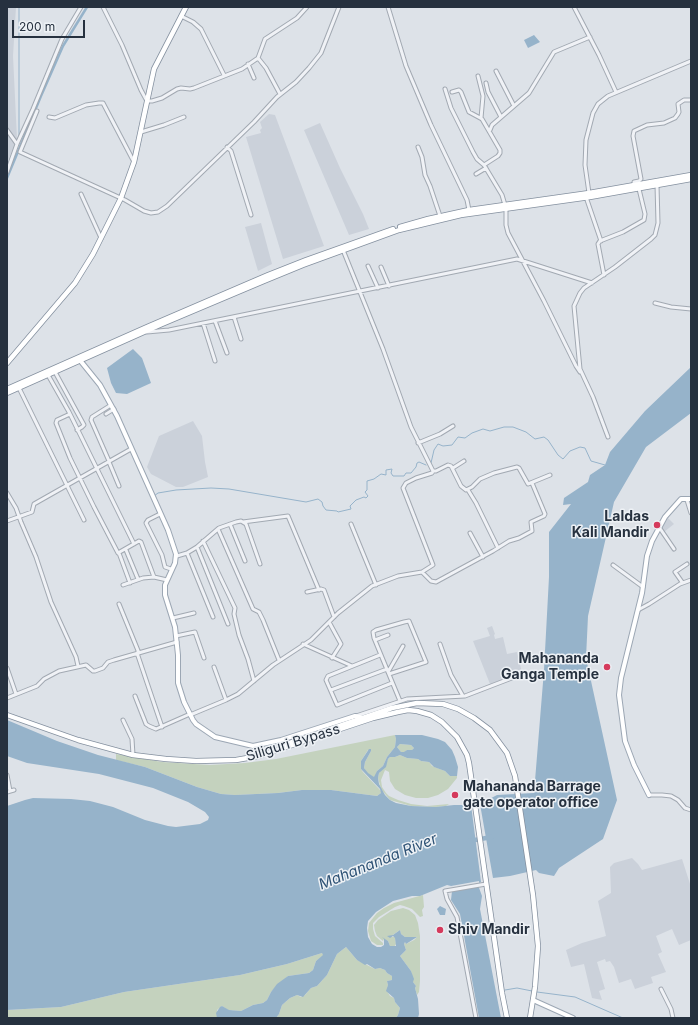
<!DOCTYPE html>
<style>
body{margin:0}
#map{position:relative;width:698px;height:1025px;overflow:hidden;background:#dde2e8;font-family:Inter,sans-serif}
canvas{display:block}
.frame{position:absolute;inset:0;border:8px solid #26313f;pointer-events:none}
.scale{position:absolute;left:12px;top:20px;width:73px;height:18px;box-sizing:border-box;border:2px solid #26313f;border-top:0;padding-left:5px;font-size:12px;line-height:14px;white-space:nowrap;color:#26313f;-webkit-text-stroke:3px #edf1f5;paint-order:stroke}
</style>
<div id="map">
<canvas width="698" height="1025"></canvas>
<div class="frame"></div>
<div class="scale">200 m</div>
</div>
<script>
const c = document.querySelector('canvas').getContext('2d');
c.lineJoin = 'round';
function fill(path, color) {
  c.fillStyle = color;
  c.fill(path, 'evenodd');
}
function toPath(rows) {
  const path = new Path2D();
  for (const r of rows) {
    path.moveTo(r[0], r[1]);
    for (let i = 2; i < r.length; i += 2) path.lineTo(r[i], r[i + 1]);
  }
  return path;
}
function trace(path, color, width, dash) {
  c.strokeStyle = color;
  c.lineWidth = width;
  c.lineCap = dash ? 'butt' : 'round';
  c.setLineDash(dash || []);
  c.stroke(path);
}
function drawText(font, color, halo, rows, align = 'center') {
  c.font = font + ' Inter,sans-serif';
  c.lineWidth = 3;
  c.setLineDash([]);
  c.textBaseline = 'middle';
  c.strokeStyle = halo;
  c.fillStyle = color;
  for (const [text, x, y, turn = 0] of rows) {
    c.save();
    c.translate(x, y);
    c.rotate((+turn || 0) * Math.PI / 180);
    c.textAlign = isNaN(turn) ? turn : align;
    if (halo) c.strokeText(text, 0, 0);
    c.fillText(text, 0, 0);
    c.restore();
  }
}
fill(toPath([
 [7,7,16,7,13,56,17,139,7,163],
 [269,114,275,115,324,246,283,259,246,137,261,133,260,130,262,128,260,122],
 [320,123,340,168,363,214,369,229,349,235,304,130],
 [261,223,272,264,258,271,245,227],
 [193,421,202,436,205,462,208,477,183,487,176,487,151,474,147,467,159,436],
 [667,517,674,524,664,532,660,526],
 [492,626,495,634,494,635,495,639,503,637,507,654,517,652,522,673,490,684,473,641,490,636,487,628],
 [632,858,638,864,642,870,682,859,691,887,691,940,679,945,672,929,656,936,662,952,658,954,666,972,651,977,653,983,635,989,631,979,619,983,614,967,610,961,606,962,605,959,597,962,605,989,599,991,602,1000,592,998,584,964,571,967,566,950,582,943,606,936,598,901,611,893,610,867,614,863]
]), '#cbd1da');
fill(toPath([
 [395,735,396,739,395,747,387,757,383,766,377,771,375,778,367,773,364,768,365,762,371,751,368,750,361,761,361,769,363,772,381,791,381,793,377,796,331,790,302,790,278,793,235,795,221,794,197,787,145,767,116,760,116,754,162,762,210,765,245,763,276,759],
 [400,744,411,745,414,748,412,750,407,750,405,752,401,752,397,747],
 [400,755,407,758,418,759,421,761,429,762,432,766,445,771,450,776,457,776,457,778,448,789,438,795,428,798,416,798,405,795,395,789,390,781,389,772,385,770,381,780,382,787,386,793,389,796,398,800,411,804,427,806,449,804,446,806,436,807,411,806,390,800,381,789,378,778,379,773,386,764,388,759,390,757,395,757],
 [423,895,424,907,422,910,423,916,420,917,412,909,404,906,400,905,395,907,379,917,373,923,373,929,375,936,383,943,383,945,377,945,371,941,368,931,369,923,377,913,384,908,394,903],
 [403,908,409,910,415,915,418,923,420,936,420,981,419,992,417,995,415,988,416,986,413,982,411,971,400,956,406,950,404,944,405,942,406,944,414,940,417,937,405,937,401,934,400,930,390,937,395,937,396,944,394,947,390,946,388,941,384,939,383,941,377,936,375,931,374,925,378,920,391,911],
 [346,947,357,960,375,969,380,968,385,970,387,973,392,976,392,980,387,981,388,985,387,991,390,996,394,998,395,1002,400,1008,398,1015,396,1018,276,1018,279,1014,282,1005,290,998,297,995,301,997,305,995,311,988,317,986,327,975,337,954],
 [322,953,324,955,316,961,313,970,309,973,288,976,271,992,267,1000,263,1003,253,1005,241,1011,228,1010,222,1006,217,1010,217,1018,7,1018,7,1010,61,1007,124,992,240,975,287,964]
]), '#c4d2be');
fill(toPath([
 [534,35,540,42,528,48,524,40],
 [133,349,142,358,151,383,127,394,116,393,111,383,107,368],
 [691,367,691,413,646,447,614,502,588,616,586,658,617,800,603,839,559,868,554,876,539,873,536,870,510,876,493,878,480,804,497,795,534,793,544,670,549,577,549,532,571,504,563,505,564,498,588,482,590,475,605,465,610,452,645,411],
 [7,720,57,741,98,755,145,767,197,787,221,794,235,795,278,793,302,790,331,790,377,796,381,793,380,789,361,769,361,761,369,749,371,749,371,751,365,762,364,768,368,773,374,777,377,771,383,766,387,757,395,747,396,739,395,735,422,735,438,739,445,742,452,750,455,757,458,767,457,776,450,776,445,771,434,767,429,762,421,761,418,759,407,758,400,755,395,757,390,757,388,759,386,767,379,773,378,778,379,784,385,795,390,800,396,803,411,806,436,807,454,805,471,805,481,882,479,883,479,881,451,886,447,885,420,896,412,896,393,901,376,912,368,921,367,928,368,937,372,944,377,947,381,947,384,945,384,939,382,937,388,941,390,946,396,946,395,938,393,936,390,938,387,936,393,935,400,930,401,934,405,937,417,937,406,944,405,942,404,944,406,950,400,956,411,971,414,979,413,982,416,986,415,988,418,999,419,1014,418,1018,396,1018,398,1015,400,1008,395,1002,394,998,386,991,388,985,387,981,392,980,392,976,387,973,385,970,380,968,375,969,367,964,365,965,357,960,346,947,337,954,327,975,317,986,311,988,303,997,297,995,290,998,282,1005,279,1014,276,1018,217,1018,216,1013,220,1007,222,1006,229,1010,241,1011,253,1005,263,1003,267,1000,271,992,277,984,288,976,309,973,313,970,316,961,323,955,322,953,287,964,240,975,124,992,61,1007,7,1010,7,806,25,800,33,798,71,799,90,801,113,807,145,820,168,826,176,827,200,824,208,820,209,817,205,812,188,802,153,788,99,774,27,763,7,756],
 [400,744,411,745,414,748,412,750,407,750,404,752,401,752,397,747],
 [478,885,482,896,480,909,501,1018,479,1018,460,914,451,900,452,891],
 [440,906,446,909,445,915,440,915,437,909]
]), '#96b3ca');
trace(toPath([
 [19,138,19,7],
 [431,463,434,450,438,444,443,446,452,445,458,437,465,438,472,433,483,429,490,431,504,427,513,427,526,432,535,439,544,437,548,440,558,455,563,459,570,451,580,447,585,448,591,461,605,465],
 [154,496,158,493,176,490,211,488,229,489,306,502,318,499,322,502,323,506,326,510,337,511,338,512,351,509,350,506,356,500,364,497,366,498,368,496,365,492,367,490,367,481,374,479,381,474,386,475,386,470,392,469,391,473,393,476,404,476,406,473,411,473,416,467,417,463,419,462,426,465],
 [505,990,517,988,532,991],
 [537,992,575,997,623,1018]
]), '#96b3ca', 1);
trace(toPath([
 [7,178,41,96,63,46,87,7]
]), '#96b3ca', 2.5);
trace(toPath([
 [469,841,492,837]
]), '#96b3ca', 4.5);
const minor = toPath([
 [103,7,122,45,141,90,147,101,152,101,162,98,177,89,181,88,190,89,194,88,242,69,258,58,265,39,297,18,307,7],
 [388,7,406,66,431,125,467,200,469,210],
 [574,7,599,55,616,92],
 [181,16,193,22,201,29,224,75],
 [258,58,266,68,280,94],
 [248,64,254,78],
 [496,71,514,106],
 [478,76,483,96,481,118],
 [486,83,488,92,501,117],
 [445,89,451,108,473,152,477,159,484,165],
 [452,92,459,90,461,92,469,112,482,119,500,150,500,153,498,156,484,165,502,195,505,205],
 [37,111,20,152,125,200,144,211,151,213,158,212,167,206,254,122,277,97,296,82,309,68,321,53,339,7],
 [49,117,55,118,86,105,99,103,103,103,134,162],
 [7,130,17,144],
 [490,130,492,125,529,93,554,52,590,37],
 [141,132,164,125,184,117],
 [227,147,231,151,251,215],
 [418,147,422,157,425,175,430,186,440,216],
 [7,172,17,144,33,109,62,39,81,7],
 [476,174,486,168],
 [634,186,634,182,639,181,641,179,633,136,634,131,647,125,664,123,675,118,678,114,679,112,678,104,684,100,691,100],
 [589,193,585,165,586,140,593,113,598,104,608,96,691,61],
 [81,194,101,238],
 [586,197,601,241],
 [506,208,506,225,508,233,544,301,576,366,580,372],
 [343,250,383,349,411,427,433,471,436,471,448,465,451,466,461,486,466,490,472,487,480,479,494,473,517,467,519,468,528,484,550,475],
 [368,266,378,288],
 [381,267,389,286],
 [604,275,598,244,600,241,623,232,644,220,645,214,639,189],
 [655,303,671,307,691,309],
 [234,317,241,339],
 [215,321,227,353],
 [203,323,215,361],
 [147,332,169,330,223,319,517,259,592,283],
 [55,372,84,425,82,427,77,430],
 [48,375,69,412,134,544],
 [19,388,84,520],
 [70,414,57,420,56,423,70,458,94,507,118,553,139,541,141,542,154,577],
 [106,414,114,409],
 [608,437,593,397,580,369,574,306,580,293,584,288,615,267,651,239,655,235,658,223,657,185],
 [418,443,440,434,453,426],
 [109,461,91,420,92,417,111,405],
 [109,462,119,486],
 [453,468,464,461],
 [468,490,476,503,498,548],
 [7,493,16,508,21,522,36,557,51,602,76,657,78,666],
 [687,500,691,513],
 [160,514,148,520,146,523,162,555,165,567,171,569],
 [7,521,32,512,34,504,131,449],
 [243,522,288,516,319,590],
 [230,524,245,561],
 [351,524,376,585],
 [659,527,674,549],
 [218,529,253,609,259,612,263,620,279,660],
 [470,533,483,557],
 [203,541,235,608,234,614,239,635,248,659,254,681],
 [197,547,228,624],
 [126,550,138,579],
 [119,553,130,583],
 [187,553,213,617],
 [177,556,187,553,197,547,219,528,236,522,241,521,246,524,260,564],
 [613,565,643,587],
 [422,572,431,581,436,582,493,551,509,541,519,538,532,531,531,522,544,516,545,514,532,483],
 [682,582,675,572,687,564],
 [123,585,143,578,154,577,167,580],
 [307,592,321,589,324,590,334,617],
 [119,604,139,653],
 [638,610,649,604,680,584,691,580],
 [173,618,194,613],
 [329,622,341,644,332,658],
 [176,636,195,632,204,658],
 [375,640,388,635],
 [303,644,352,666],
 [440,644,451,675,463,696],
 [137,653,162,727],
 [380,655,328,676,326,680,337,705,392,683],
 [214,667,226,700],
 [7,668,16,694],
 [388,672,403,646],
 [389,674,426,662,409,621,404,622,376,630,373,632,374,638,400,701],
 [331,690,387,669],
 [135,696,146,724,149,726,156,729,190,714],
 [7,698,37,686,44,679,59,671,86,665,93,671,95,671,103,668,108,662,114,660,177,642],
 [190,715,226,700,238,694,273,665,311,640,338,613,372,586,398,576,422,572,433,565,403,488,406,483,416,478,432,473,433,471],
 [356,716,407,699,465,696,517,676],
 [123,720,132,739,133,755],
 [7,775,10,791],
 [7,792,14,790],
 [649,795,662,795,671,796,678,800,685,808,691,810],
 [661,989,671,1009,673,1018],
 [476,1018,457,917,447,899,445,891,486,884]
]);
const major = toPath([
 [79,359,100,385,117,416,168,530,176,554,175,563,165,585,165,595,175,627,178,655,178,683,184,702,193,720,196,724,215,737,253,746,281,740,355,716,363,718],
 [649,795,634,765,625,741,619,695,621,678,642,593,647,556,652,541,665,517,681,499,691,499],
 [533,1000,573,1018]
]);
const highway = toPath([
 [400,227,428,219,469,210,589,193,691,175],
 [7,363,75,283,93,254,121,198,134,162,154,69,186,7],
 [7,389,147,327,268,275,306,260,393,229],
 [7,393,162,324,264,281,303,265,399,230,461,215,590,197,691,179],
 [7,715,78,740,133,755,166,759,196,761,236,760,259,756,373,718,398,712,408,710,417,711,431,715,442,722,457,737,467,755,469,763,502,993,507,1018],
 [281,746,392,708,417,703,443,704,458,709,474,718,490,730,507,753,515,776,533,895,538,946,535,987,530,1018]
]);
trace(minor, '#a2a9b2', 5);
trace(major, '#9ca7b4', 6);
trace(highway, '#84909f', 6);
trace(minor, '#f0f2f6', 3);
trace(major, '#fff', 4);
trace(highway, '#fff', 4.5);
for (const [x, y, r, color] of [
 [657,525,4,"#d53a5c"],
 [607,667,4,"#d53a5c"],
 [455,795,4,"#d53a5c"],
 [440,930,4,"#d53a5c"]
]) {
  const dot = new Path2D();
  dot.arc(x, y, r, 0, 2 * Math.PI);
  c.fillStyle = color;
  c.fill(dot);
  trace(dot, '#edf1f5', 1.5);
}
drawText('bold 14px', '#26313f', '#edf1f5', [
 ["Laldas",649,517],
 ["Kali Mandir",649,533],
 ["Mahananda",599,659],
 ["Ganga Temple",599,675],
 ["Mahananda Barrage",463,787,"left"],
 ["gate operator office",463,803,"left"],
 ["Shiv Mandir",448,930,"left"]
], 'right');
drawText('14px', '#26313f', '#edf1f5', [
 ["Siliguri Bypass",293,743,-17]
]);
drawText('italic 15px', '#2e5275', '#edf1f5', [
 ["Mahananda River",378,862,-22]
]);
</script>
